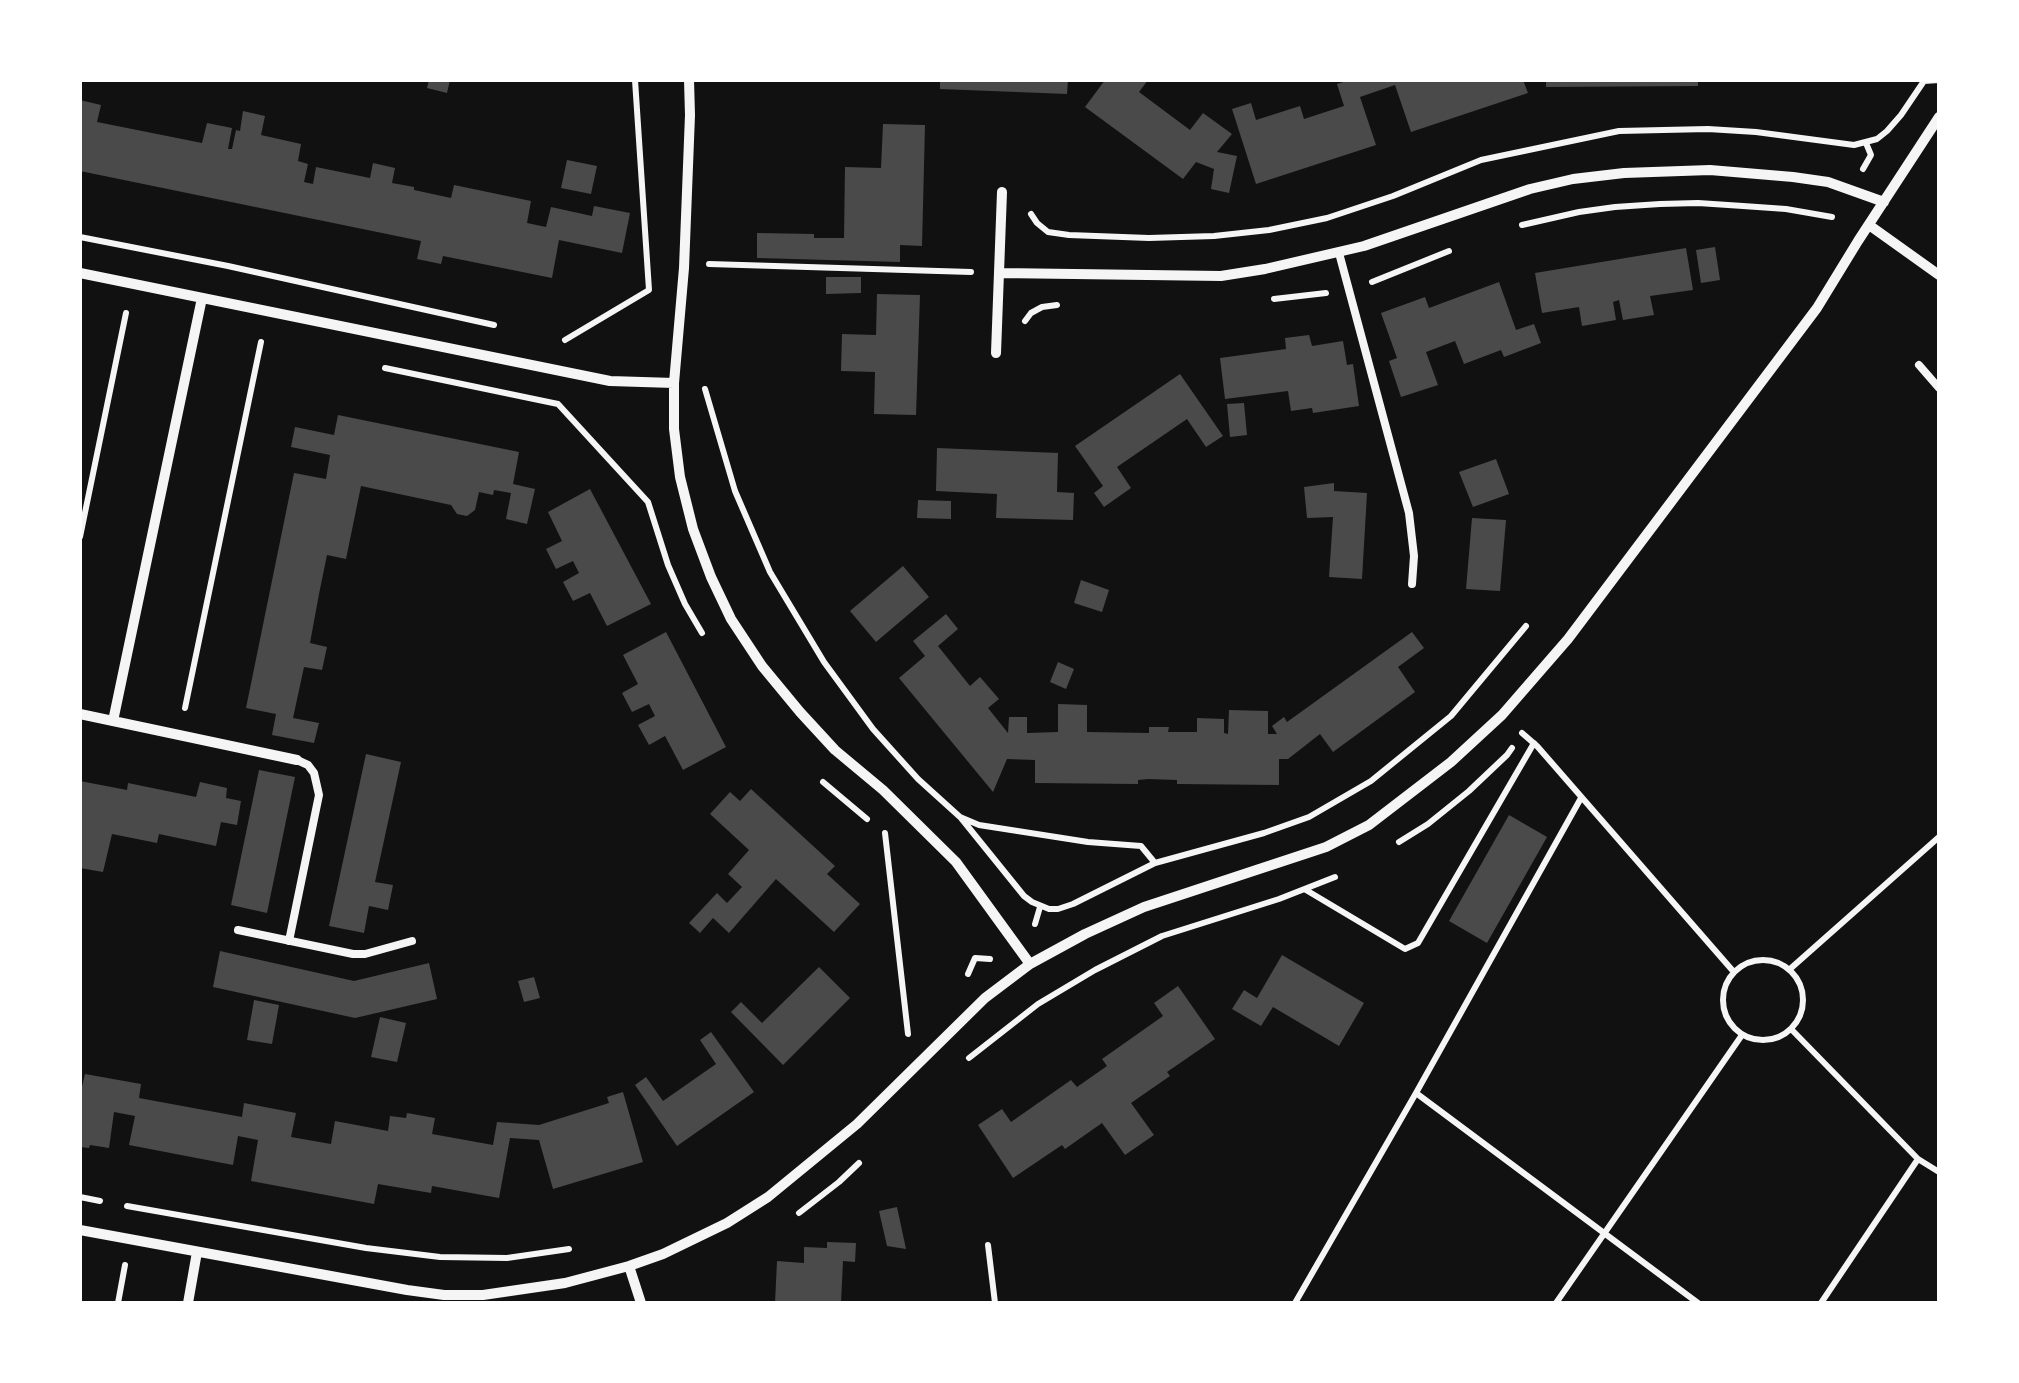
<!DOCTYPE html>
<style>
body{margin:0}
#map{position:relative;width:2019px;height:1383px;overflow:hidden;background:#111;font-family:Quicksand,sans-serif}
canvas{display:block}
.frame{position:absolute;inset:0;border:82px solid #fff;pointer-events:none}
</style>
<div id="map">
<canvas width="2019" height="1383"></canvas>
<div class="frame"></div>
</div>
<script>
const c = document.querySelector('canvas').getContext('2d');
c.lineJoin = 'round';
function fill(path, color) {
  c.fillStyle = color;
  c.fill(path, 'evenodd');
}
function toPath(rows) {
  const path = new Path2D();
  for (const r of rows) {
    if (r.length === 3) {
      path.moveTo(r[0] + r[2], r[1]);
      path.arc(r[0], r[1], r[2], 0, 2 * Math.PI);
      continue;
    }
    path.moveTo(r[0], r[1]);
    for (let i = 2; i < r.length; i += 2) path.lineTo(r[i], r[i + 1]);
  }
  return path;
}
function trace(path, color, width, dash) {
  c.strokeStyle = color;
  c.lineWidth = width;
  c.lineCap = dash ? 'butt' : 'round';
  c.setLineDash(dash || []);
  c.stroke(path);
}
fill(toPath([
 [429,80,450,80,447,93,427,88],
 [940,80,1068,80,1067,94,940,89],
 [1105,80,1148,80,1139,92,1190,130,1203,113,1232,134,1217,152,1237,156,1229,193,1211,189,1214,169,1196,162,1183,179,1085,107],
 [1350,80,1523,80,1528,93,1411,132,1395,85,1360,97,1376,145,1256,184,1232,109,1251,103,1256,120,1300,106,1304,119,1344,106,1337,84],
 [1546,80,1698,80,1698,86,1546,87],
 [80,100,101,105,97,122,202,143,207,123,232,128,228,149,232,149,236,130,240,131,243,111,265,116,261,135,301,144,298,161,308,164,304,182,313,184,316,167,370,178,373,163,395,168,392,183,414,187,414,190,451,198,454,185,531,201,527,223,546,227,551,207,592,216,594,206,630,213,622,253,559,240,552,278,443,256,441,264,417,259,421,241,80,171],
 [883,124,925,125,922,246,900,245,900,262,757,258,757,233,814,234,814,238,844,238,845,167,881,168],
 [567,160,597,166,591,194,561,188],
 [1715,247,1720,280,1701,283,1696,250],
 [1686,248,1693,290,1650,296,1654,315,1623,320,1619,300,1613,302,1616,320,1582,326,1579,307,1542,313,1535,273],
 [826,277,861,277,861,293,826,294],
 [1499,282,1516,330,1534,324,1541,343,1504,357,1501,350,1464,364,1455,341,1426,352,1438,385,1401,397,1389,361,1397,358,1381,313,1425,297,1429,308],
 [877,294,920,295,916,415,874,414,875,372,841,371,842,334,876,335],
 [1309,335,1312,346,1343,341,1347,365,1353,364,1359,406,1313,413,1312,408,1291,411,1288,391,1225,399,1220,358,1286,349,1285,338],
 [1180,374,1223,436,1206,447,1187,419,1117,467,1131,488,1104,507,1094,493,1103,486,1075,446],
 [1244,403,1247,435,1230,437,1227,404],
 [338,415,519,452,513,484,535,489,527,524,506,519,511,493,494,490,493,495,479,492,475,510,467,516,457,514,451,505,361,486,346,559,327,555,319,594,310,643,327,647,322,670,304,667,293,718,319,723,314,743,272,735,276,714,246,708,294,473,326,479,330,455,291,447,295,427,334,435],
 [937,448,1058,453,1057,492,1074,493,1073,520,996,518,997,494,936,491],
 [1496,459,1509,494,1473,507,1459,472],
 [1334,483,1334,491,1367,493,1362,579,1329,577,1333,517,1307,518,1304,487],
 [590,489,651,604,607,626,590,593,573,601,563,582,579,573,573,561,556,569,546,549,562,541,548,512],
 [918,500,951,501,951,519,917,518],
 [1472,518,1506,520,1500,591,1466,589],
 [903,566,929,597,876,642,850,611],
 [1081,580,1109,590,1102,612,1074,603],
 [946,614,958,629,938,646,970,686,980,677,999,699,988,708,1008,733,1009,717,1027,717,1027,733,1058,732,1058,704,1087,705,1087,732,1149,733,1149,727,1169,727,1168,732,1197,732,1197,718,1224,719,1224,733,1228,734,1229,710,1268,711,1268,734,1277,734,1272,726,1284,717,1287,722,1412,632,1424,648,1398,667,1415,692,1333,752,1320,734,1288,759,1279,759,1279,785,1177,784,1177,780,1148,779,1138,780,1138,784,1035,783,1035,760,1007,759,993,792,899,678,925,656,913,641],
 [666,632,726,747,683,770,665,736,649,745,638,725,655,716,649,704,632,712,622,693,638,684,623,655],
 [1058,662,1074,669,1066,689,1050,682],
 [366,754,401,762,375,882,393,885,388,910,369,906,364,933,329,926],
 [259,770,295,777,267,913,231,905],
 [80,781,127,790,128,783,196,797,200,782,227,788,226,798,241,801,237,825,221,822,216,846,159,834,157,843,112,834,103,872,80,868],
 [751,789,835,866,827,874,860,904,834,932,776,879,729,933,713,918,700,933,689,923,717,893,727,903,742,887,728,874,749,850,710,814,730,792,740,801],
 [1509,815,1547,837,1487,943,1449,921],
 [220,951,354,981,429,963,437,999,355,1018,213,987],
 [1282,955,1364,1003,1339,1046,1273,1007,1261,1026,1232,1009,1244,990,1257,998],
 [819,967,850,998,783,1065,731,1012,741,1002,762,1023],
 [534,977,540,998,524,1002,518,981],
 [1178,986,1215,1039,1167,1072,1170,1076,1131,1103,1154,1135,1125,1155,1102,1123,1065,1149,1062,1145,1013,1178,978,1125,1002,1109,1011,1122,1071,1080,1077,1087,1107,1066,1102,1059,1163,1016,1154,1003],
 [254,1000,279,1005,272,1044,247,1040],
 [380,1017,406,1023,397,1062,371,1057],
 [711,1032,754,1092,677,1146,635,1085,646,1077,663,1101,716,1064,700,1040],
 [85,1074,141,1084,139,1098,242,1117,244,1103,296,1113,291,1137,331,1144,335,1121,388,1131,390,1116,406,1118,407,1113,435,1118,432,1134,493,1145,497,1122,539,1125,609,1103,607,1097,623,1092,643,1162,553,1189,539,1140,510,1138,499,1198,432,1186,431,1193,378,1184,374,1204,251,1181,258,1140,238,1136,233,1165,129,1145,135,1116,114,1112,109,1148,90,1145,89,1148,80,1147,80,1095],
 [897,1207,906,1249,887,1246,879,1211],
 [827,1242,856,1243,855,1262,843,1261,841,1303,775,1303,777,1261,804,1263,804,1247,827,1248]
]), '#4a4a4a');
trace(toPath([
 [1863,169,1871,155,1866,143],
 [1031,214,1037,223,1048,232,1069,235,1149,238,1214,236,1269,230,1327,218,1393,196,1481,160,1619,131,1708,129,1756,132,1854,145,1877,139,1887,131,1901,115,1924,81,1939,80],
 [1522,225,1579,212,1615,207,1660,204,1698,203,1743,206,1786,209,1832,217],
 [80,237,228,266,494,325],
 [709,264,971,272],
 [1372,282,1449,251],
 [1274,299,1326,293],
 [1025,321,1031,313,1042,307,1057,305],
 [565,340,649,290,635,80],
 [385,368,558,404,648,502,668,565,685,604,702,633],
 [705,389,735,491,770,572,824,662,873,729,918,779,960,817,979,825,1088,842,1141,846,1155,863],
 [80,537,126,313],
 [185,708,261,342],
 [1522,733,1537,746,1733,971],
 [823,782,867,819],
 [961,818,1024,896,1032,902,1049,909,1058,909,1073,904,1155,863,1264,833,1309,817,1371,781,1451,716,1526,626],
 [885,833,908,1034],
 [1399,842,1428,824,1469,791,1507,755,1512,748],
 [1306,890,1405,949,1418,943,1534,743],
 [1035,924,1040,907],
 [1763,1000,40],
 [1790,969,1939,837],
 [968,974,975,958,990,959],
 [1792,1030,1918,1159],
 [969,1058,1038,1004,1095,970,1162,936,1279,899,1335,877],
 [1416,1093,1698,1303],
 [80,1197,100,1201],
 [127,1206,366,1248,440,1257,507,1258,569,1249],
 [799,1213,839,1182,859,1163],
 [988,1245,995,1303],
 [118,1303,125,1265],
 [1295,1303,1416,1093,1581,798],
 [1556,1303,1742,1035],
 [1821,1303,1918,1159,1939,1172]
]), '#f5f5f5', 6);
trace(toPath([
 [1339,253,1409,513,1414,556,1412,584],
 [1919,365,1939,388],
 [238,930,353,954,365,954,412,941],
 [289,941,319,795,314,773,308,765,297,760]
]), '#f5f5f5', 8);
trace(toPath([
 [689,80,690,115,684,268,674,383,674,429,680,477,693,529,711,577,731,619,762,666,800,712,835,750,883,790,956,862,1030,964],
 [1869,225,1939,275],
 [80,273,610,381,674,383],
 [1000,273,1221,276,1265,269,1364,246,1530,189,1573,179,1624,173,1710,170,1793,177,1828,182,1884,202],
 [996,353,1002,192],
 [80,714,297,760],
 [113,721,202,298],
 [80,1230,407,1290,444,1295,483,1295,565,1283,629,1266,663,1254,727,1223,768,1197,857,1124,985,998,1030,964,1085,934,1144,907,1326,847,1369,825,1451,762,1502,715,1568,639,1817,308,1858,241,1939,117],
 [629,1266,641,1303],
 [188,1303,197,1252]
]), '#f5f5f5', 10);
</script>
